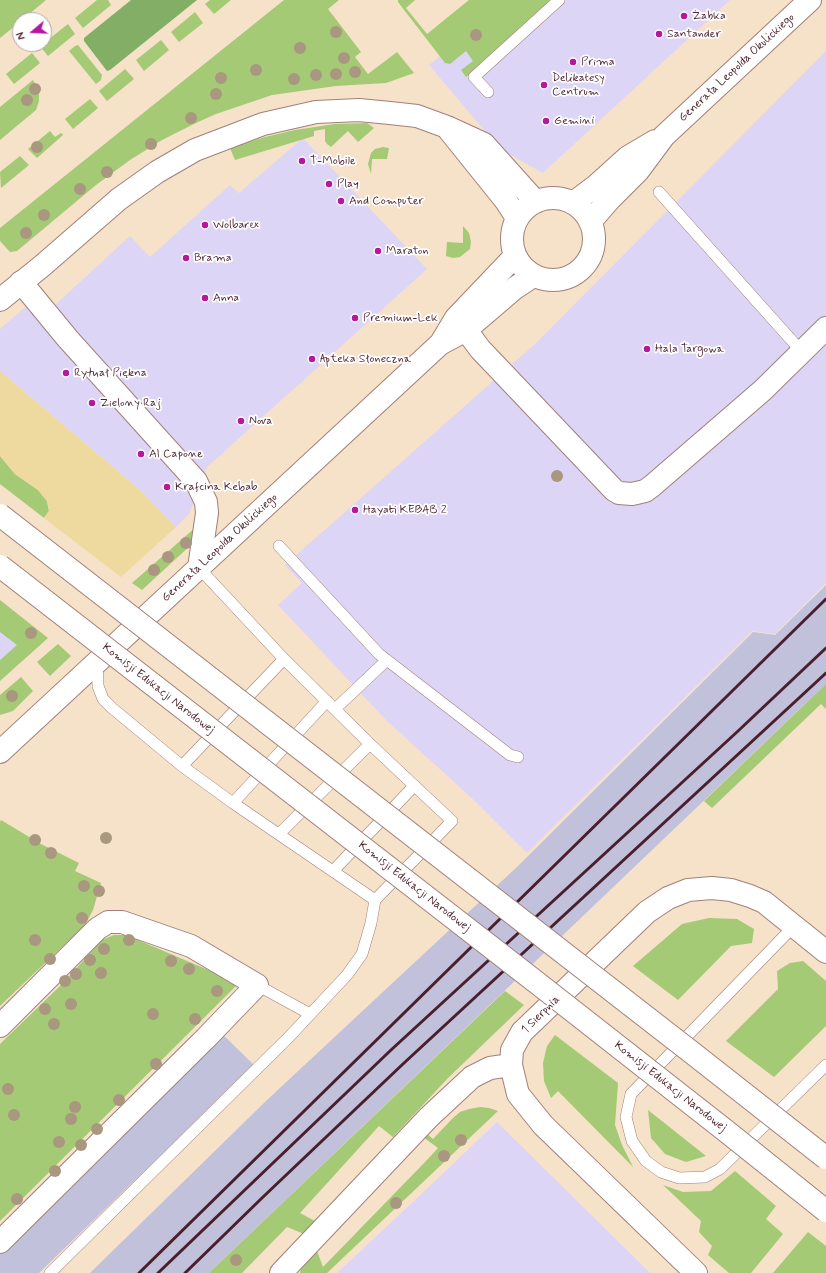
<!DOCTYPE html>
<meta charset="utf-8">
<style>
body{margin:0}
#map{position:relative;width:826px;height:1273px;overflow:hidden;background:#f6e1c9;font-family:Mynerve,sans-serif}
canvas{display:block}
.north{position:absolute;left:12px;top:12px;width:40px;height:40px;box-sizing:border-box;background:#fff;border:1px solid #b7a5aa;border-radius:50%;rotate:251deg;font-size:11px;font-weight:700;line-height:16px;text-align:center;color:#4a1f2b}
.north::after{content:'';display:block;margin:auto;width:14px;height:18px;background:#b5179e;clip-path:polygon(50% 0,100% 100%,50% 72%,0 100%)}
</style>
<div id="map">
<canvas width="826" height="1273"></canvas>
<div class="north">N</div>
</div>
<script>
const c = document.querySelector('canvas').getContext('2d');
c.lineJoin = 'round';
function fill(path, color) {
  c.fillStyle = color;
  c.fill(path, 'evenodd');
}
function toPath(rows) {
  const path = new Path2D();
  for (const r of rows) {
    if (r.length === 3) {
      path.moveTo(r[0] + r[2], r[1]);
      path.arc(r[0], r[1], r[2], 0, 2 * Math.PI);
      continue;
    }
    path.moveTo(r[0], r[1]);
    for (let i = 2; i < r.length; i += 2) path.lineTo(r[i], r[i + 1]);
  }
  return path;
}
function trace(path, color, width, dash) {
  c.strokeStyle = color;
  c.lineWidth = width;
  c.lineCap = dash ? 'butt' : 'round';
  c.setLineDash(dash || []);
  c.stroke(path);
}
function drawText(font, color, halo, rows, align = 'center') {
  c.font = font + ' Mynerve,sans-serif';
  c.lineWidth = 3.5;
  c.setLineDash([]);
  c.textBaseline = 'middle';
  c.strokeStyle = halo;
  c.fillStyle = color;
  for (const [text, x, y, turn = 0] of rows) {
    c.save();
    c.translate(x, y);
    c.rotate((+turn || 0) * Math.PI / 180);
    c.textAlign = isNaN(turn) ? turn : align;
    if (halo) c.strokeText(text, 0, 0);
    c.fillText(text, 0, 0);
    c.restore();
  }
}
fill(toPath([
 [509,0,730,0,543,173,500,149,429,65],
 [826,51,826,583,775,634,752,631,527,853,476,802,386,720,278,605,302,583,285,565,535,344],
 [303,138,427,269,207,467,189,514,176,527,141,491,0,371,0,329,31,302,43,316,130,236,150,257,230,185,239,193],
 [0,620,28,641,0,680],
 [497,1122,650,1273,337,1273,414,1201]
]), '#ddd5f6');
fill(toPath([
 [826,585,826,684,209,1273,90,1273,267,1100,517,867,753,632,775,635],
 [219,1031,254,1065,39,1273,0,1273,0,1250]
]), '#c2c1dc');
fill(toPath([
 [0,0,46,0,22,20,20,20,20,22,0,38],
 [97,0,108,0,111,5,83,28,75,18],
 [210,0,231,0,214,14,205,4],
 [284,0,339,0,328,9,361,52,355,57,368,74,397,52,414,73,386,83,336,86,272,95,216,114,198,122,162,140,130,160,96,185,17,251,10,252,0,241,0,228],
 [398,0,415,0,406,8,427,34,469,0,553,0,466,77,461,70,473,61,466,51,450,64,445,63,398,2],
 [195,12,203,23,179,42,171,32],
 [68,24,75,34,48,56,40,46],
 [161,40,169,50,144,71,136,60],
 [78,45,102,75,101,80,96,84,69,51,75,46],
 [32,53,40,63,14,84,6,74],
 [125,69,134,79,107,101,99,91],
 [33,80,37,87,39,95,39,101,36,110,0,140,0,107],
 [90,99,98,108,73,129,65,119],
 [367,123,374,128,358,142,348,131,331,147,327,144,325,141,325,129,314,131,314,136,235,160,230,148,265,137,295,130,335,124],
 [50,131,55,137,61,133,63,135,37,158,28,149],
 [383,147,389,148,387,159,372,159,371,174,368,164,371,153,375,149],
 [20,156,29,165,1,188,0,172],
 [463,226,469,233,471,242,470,249,460,257,453,258,446,256,447,242,463,243],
 [0,456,15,474,38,490,47,501,49,511,44,518,0,484],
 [196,527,192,544,142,590,132,583],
 [0,600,48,638,0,681,0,660,17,645,0,632],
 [58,644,71,656,50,676,37,662],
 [21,677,33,691,13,711,0,715,0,695],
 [826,684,826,709,821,704,712,808,704,801],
 [1,820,41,844,79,863,75,871,101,883,93,910,85,925,0,1006,0,822],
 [709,918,737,919,754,929,752,943,731,946,678,1000,633,966,682,924],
 [114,935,126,935,239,983,0,1221,0,1044,60,986,102,940],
 [803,961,826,981,826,1026,774,1077,726,1041,778,989,777,971,790,963],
 [505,991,524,1005,448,1078,393,1137,379,1126,300,1213,315,1221,304,1234,287,1227,242,1273,209,1273],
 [555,1035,618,1083,615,1125,622,1145,633,1167,558,1091,551,1098,544,1081,543,1063,547,1046],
 [480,1107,489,1108,498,1111,327,1273,300,1273,301,1268,317,1251,323,1267,426,1161,438,1148,423,1137,426,1133,433,1139,453,1118,460,1112,469,1109],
 [648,1110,706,1156,686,1162,665,1154,651,1138],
 [735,1171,776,1206,766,1219,783,1234,751,1273,729,1273,708,1255,712,1246,699,1232,701,1221,663,1185,683,1192,711,1191],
 [808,1232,826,1246,826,1273,773,1273]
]), '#a4ca75');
fill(toPath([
 [131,0,197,0,110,70,107,71,84,41,84,38]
]), '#83ae66');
fill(toPath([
 [0,371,141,491,176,527,121,577,44,518,49,511,47,501,38,490,15,474,0,456]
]), '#eeda9e');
const lane = toPath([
 [488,92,474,77,559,0],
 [659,192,802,352],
 [279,546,379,654,510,755,518,757],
 [97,662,98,686,103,699,112,708,182,766,233,803,375,900],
 [335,709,387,660],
 [182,766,284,659],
 [233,803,327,701],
 [279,834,370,744],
 [333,871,414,786],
 [794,926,631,1094,626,1117,632,1141,646,1161,661,1172,679,1178,705,1177,720,1169,826,1065],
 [257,985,310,1014],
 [50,1273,289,1037,347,975,362,954,371,923,375,900,452,821,370,744,284,659,199,568]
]);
const street = toPath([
 [21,282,68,339,196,481,206,502,207,513,199,568],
 [466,330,480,349,614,490,619,493,632,494,645,491,652,486,763,390,826,328],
 [0,1026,97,929,108,922,122,922,191,946,257,985,206,1038,0,1242],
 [281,1273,429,1117,472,1077,490,1068,511,1065],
 [696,1273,543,1125,518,1094,511,1065,512,1050,522,1032,647,912,668,898,688,890,712,888,731,890,750,896,764,902,826,952]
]);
const secondary = toPath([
 [449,130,506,201,517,218],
 [553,239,41],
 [573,203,597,185,628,157,655,141],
 [590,222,610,199,638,171,664,136,810,0],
 [0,300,42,266,119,199,157,172,195,150,263,124,316,112,359,110,390,113,417,116,447,127,484,144,536,202],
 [441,343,456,318,515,256],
 [0,752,440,344,466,330,515,288,533,276]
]);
trace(lane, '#a0807a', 12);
trace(street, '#a0807a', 24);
trace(secondary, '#a0807a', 24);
trace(lane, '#fff', 11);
trace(street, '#fff', 22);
trace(secondary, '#fff', 22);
trace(toPath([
 [139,1273,826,599],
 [158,1273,391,1050,737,732,826,648],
 [185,1273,263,1197,404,1063,826,673]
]), '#4a1f2b', 3);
const secondaryBridge = toPath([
 [0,515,695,1055,826,1158],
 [0,566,536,982,726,1131,826,1211]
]);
trace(secondaryBridge, '#a0807a', 24, []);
trace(secondaryBridge, '#fff', 22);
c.fillStyle = '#a99780';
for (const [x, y] of [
 [336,32],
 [476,35],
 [300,48],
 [344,58],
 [256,70],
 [355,72],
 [336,74],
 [316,75],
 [221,78],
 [294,79],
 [35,89],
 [216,94],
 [27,100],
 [191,118],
 [151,144],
 [37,147],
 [107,172],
 [80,189],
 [44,215],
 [26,233],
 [557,476],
 [186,543],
 [168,557],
 [154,570],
 [31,633],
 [12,696],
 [106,838],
 [35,840],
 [51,853],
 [84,886],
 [99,891],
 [82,918],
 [35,940],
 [129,940],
 [104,949],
 [50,959],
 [90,960],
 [171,961],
 [189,969],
 [101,973],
 [76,974],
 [65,981],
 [217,991],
 [71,1004],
 [45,1009],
 [153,1014],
 [195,1019],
 [54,1024],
 [156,1064],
 [8,1089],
 [119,1100],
 [75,1107],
 [14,1115],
 [71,1119],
 [97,1129],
 [461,1140],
 [59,1142],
 [81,1145],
 [444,1156],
 [55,1171],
 [17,1199],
 [396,1203],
 [236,1260]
]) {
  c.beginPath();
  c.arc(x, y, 6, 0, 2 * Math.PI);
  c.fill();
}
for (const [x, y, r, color] of [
 [684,16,4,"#b5179e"],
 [659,34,4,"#b5179e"],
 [573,62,4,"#b5179e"],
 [544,85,4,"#b5179e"],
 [546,121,4,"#b5179e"],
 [302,161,4,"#b5179e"],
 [329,184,4,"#b5179e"],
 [341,201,4,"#b5179e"],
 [205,225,4,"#b5179e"],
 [378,251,4,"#b5179e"],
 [186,258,4,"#b5179e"],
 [205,298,4,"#b5179e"],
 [355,318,4,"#b5179e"],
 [647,349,4,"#b5179e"],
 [312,359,4,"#b5179e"],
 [66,373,4,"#b5179e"],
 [92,403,4,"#b5179e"],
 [241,421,4,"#b5179e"],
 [141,454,4,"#b5179e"],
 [167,487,4,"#b5179e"],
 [355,510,4,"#b5179e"]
]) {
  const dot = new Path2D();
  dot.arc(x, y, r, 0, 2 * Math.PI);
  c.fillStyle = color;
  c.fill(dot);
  trace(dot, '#fff', 1.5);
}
drawText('12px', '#4a1f2b', '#fff', [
 ["Żabka",692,16],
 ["Santander",667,34],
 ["Prima",581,62],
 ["Delikatesy",552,78],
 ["Centrum",552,92],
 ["Gemini",554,121],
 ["T-Mobile",310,161],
 ["Play",337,184],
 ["And Computer",349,201],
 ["Wolbarex",213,225],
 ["Maraton",386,251],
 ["Brama",194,258],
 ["Anna",213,298],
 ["Premium-Lek",363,318],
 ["Hala Targowa",655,349],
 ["Apteka Słoneczna",320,359],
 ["Rytuał Piękna",74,373],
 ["Zielony Raj",100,403],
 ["Nova",249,421],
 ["Al Capone",149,454],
 ["Krafcina Kebab",175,487],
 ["Hayati KEBAB 2",363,510]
], 'left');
drawText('12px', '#4a1f2b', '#fff', [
 ["Generała Leopolda Okulickiego",737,68,-43],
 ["Generała Leopolda Okulickiego",220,548,-43],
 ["Komisji Edukacji Narodowej",158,689,38],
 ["Komisji Edukacji Narodowej",414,887,38],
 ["1 Sierpnia",541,1015,-45],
 ["Komisji Edukacji Narodowej",670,1087,38]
]);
</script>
